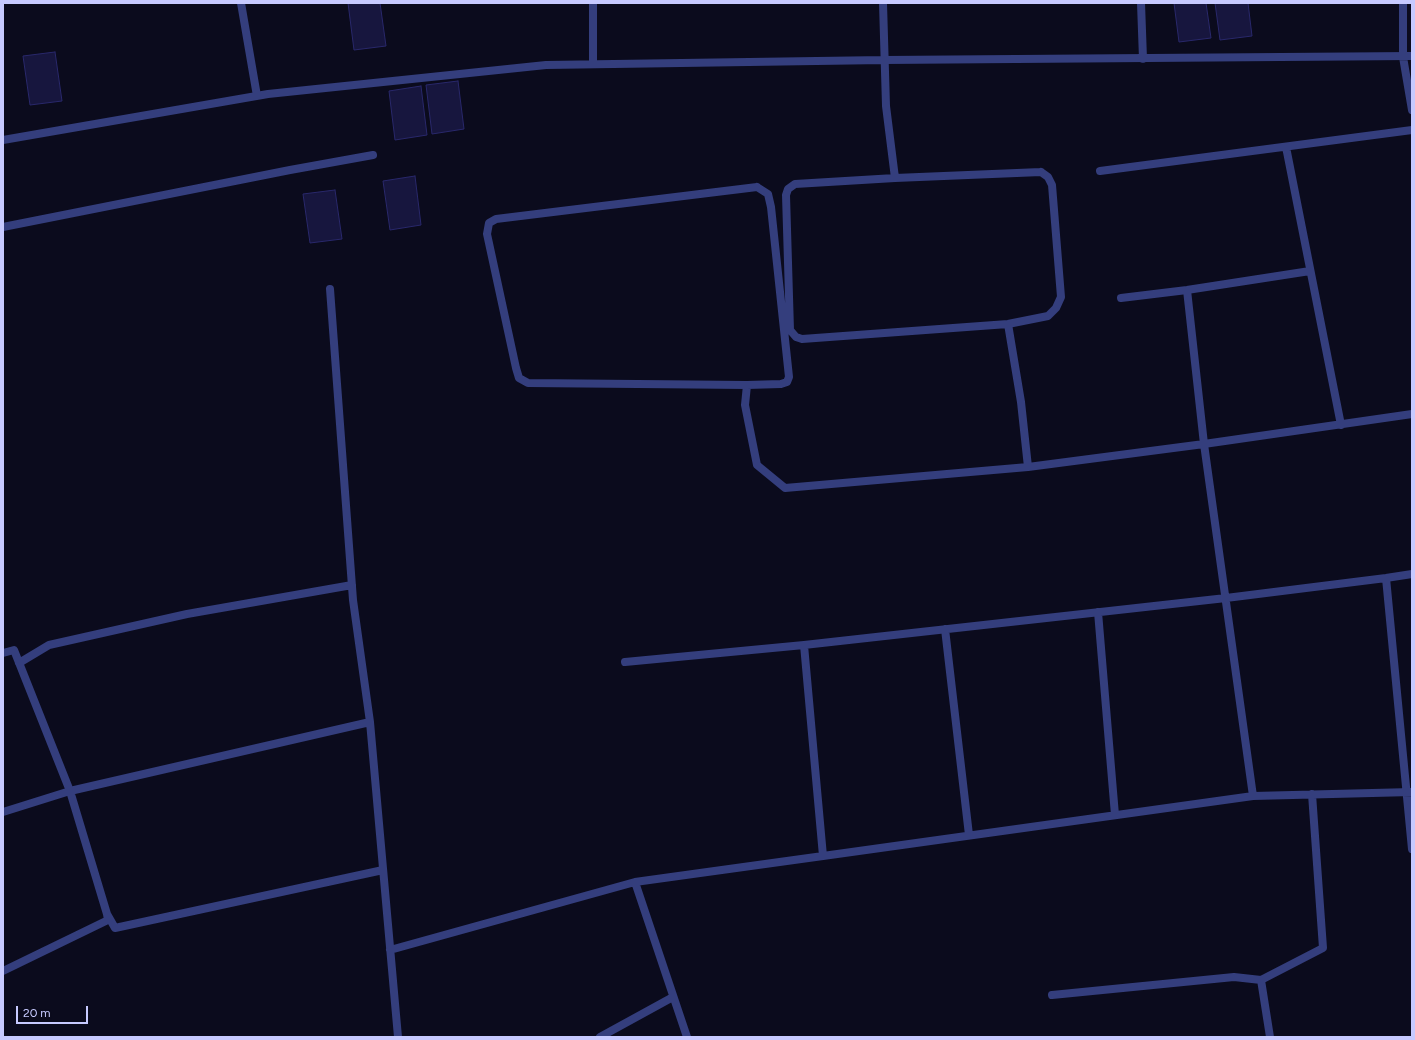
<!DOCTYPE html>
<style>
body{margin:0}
#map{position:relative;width:1415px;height:1040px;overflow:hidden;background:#0b0b1d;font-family:Figtree,sans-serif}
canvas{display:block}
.frame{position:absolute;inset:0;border:4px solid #c7caff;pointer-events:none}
.scale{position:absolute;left:16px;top:1006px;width:72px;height:18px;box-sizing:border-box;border:2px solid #c7caff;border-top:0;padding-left:5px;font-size:12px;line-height:14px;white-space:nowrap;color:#c7caff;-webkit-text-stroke:3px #0b0b1d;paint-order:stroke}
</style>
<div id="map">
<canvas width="1415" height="1040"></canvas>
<div class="frame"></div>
<div class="scale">20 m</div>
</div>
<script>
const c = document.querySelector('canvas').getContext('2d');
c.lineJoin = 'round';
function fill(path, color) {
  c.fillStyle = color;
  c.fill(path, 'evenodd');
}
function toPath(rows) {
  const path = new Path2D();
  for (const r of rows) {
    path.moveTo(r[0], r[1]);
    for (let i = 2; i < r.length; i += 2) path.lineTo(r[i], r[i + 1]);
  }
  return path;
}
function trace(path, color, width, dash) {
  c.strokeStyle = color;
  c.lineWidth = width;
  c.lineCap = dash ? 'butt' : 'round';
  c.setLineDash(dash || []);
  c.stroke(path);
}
const building = toPath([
 [348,3,380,3,386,46,354,50,348,3],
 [1174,3,1206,3,1211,38,1179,42,1174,3],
 [1215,3,1248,3,1252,36,1220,40,1215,3],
 [55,52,62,101,30,105,23,56,55,52],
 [458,81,464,129,432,134,426,85,458,81],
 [421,86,427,135,395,140,389,91,421,86],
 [415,176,421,225,390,230,383,181,415,176],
 [335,190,342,239,310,243,303,194,335,190]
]);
fill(building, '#17163e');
trace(building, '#29286b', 1);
trace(toPath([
 [241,3,257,96],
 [593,3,593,64],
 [883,3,886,106,895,178],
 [1141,3,1143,59],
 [1403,3,1403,57,1412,110],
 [3,140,268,94,546,65,884,60,1412,56],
 [1286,147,1341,425],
 [1100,171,1412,130],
 [1041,172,1048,177,1052,185,1061,297,1056,308,1048,316,1008,324,802,339,796,337,790,330,786,195,788,189,795,184,895,178,1041,172],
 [757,187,768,194,771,207,789,377,787,382,781,384,747,385,528,383,519,378,516,368,487,234,489,223,496,219,757,187],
 [3,227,290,170,373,155],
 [330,289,353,600,370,722],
 [1187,290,1204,444,1253,796],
 [1121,298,1187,290,1310,271],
 [1008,324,1021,402,1028,467],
 [747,385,745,405,757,465,785,488,1028,467,1204,444,1412,414],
 [1386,578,1412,849],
 [1098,612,1115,815],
 [945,629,969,835],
 [804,645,823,856,1253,796,1412,792],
 [3,653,14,650,70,791,370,722,398,1037],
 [625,662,804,645,1226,598,1386,578,1412,574],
 [19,663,49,645,187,614,352,585],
 [3,812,70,791,107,914,115,928,383,870],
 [635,882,687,1037],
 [390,950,635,882,823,856],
 [3,971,108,920,107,914],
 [1261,980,1270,1037],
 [1052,995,1234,977,1261,980,1323,948,1312,794],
 [600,1037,673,997]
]), '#343e7d', 8);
</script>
